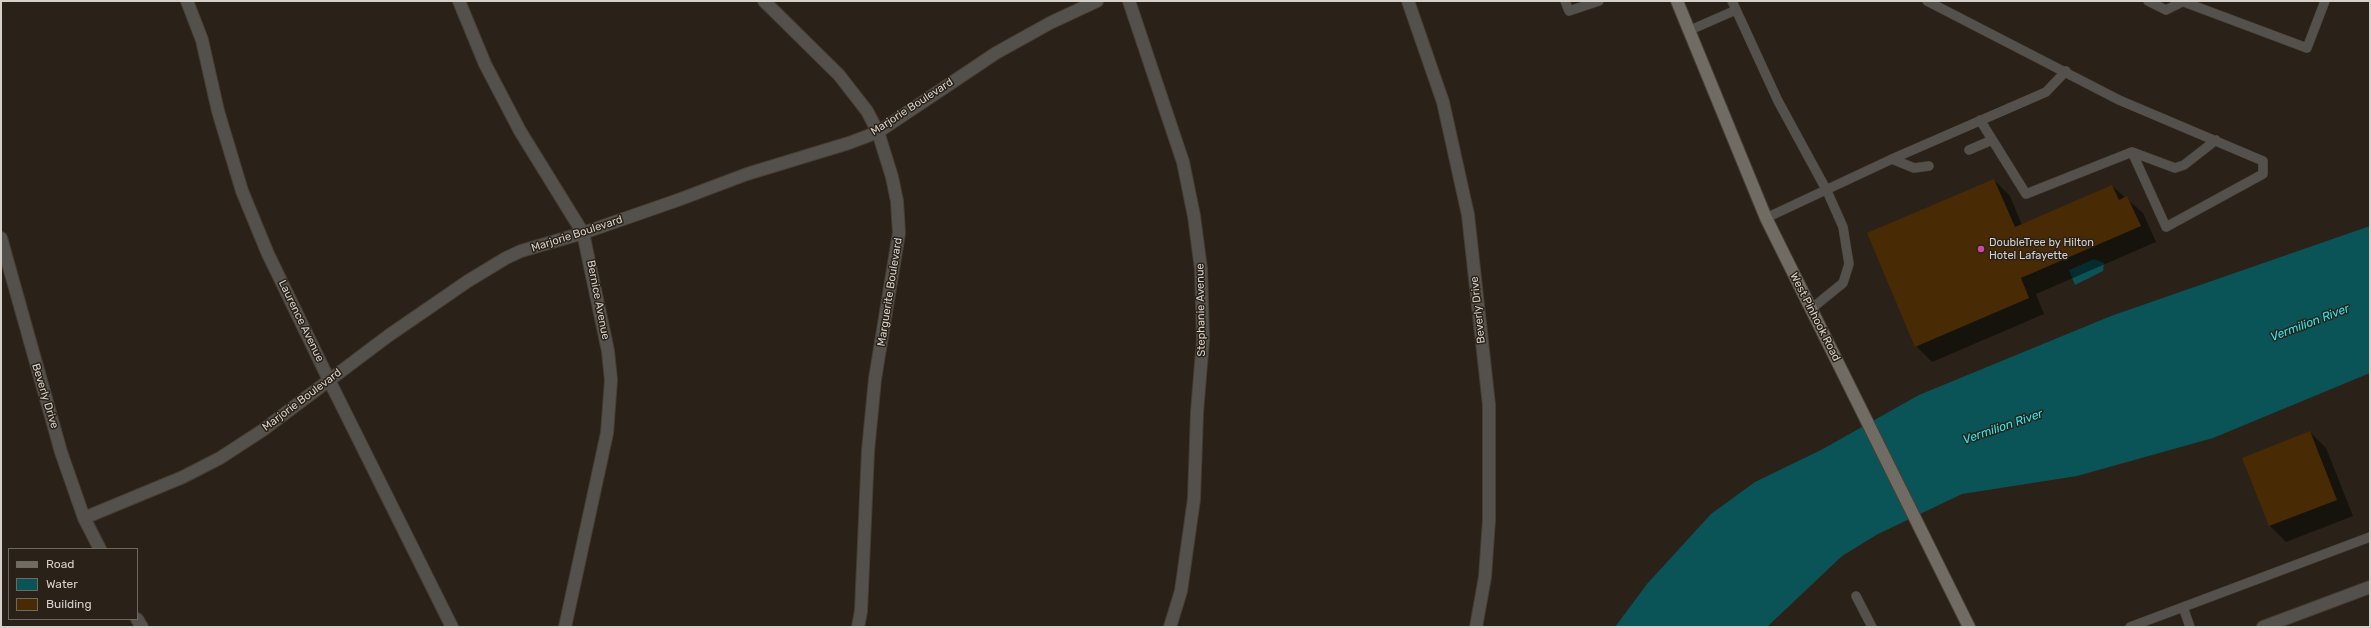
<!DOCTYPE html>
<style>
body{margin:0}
#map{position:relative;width:2371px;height:628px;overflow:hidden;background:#2a2218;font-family:Rubik,sans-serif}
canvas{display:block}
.frame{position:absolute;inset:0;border:2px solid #d6d0ca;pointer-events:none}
.legend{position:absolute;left:8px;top:548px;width:130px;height:72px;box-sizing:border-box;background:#2a2218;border:1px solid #6f685f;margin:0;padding:5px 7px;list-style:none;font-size:12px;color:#d6d0ca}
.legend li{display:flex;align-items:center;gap:8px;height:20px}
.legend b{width:20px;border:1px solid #6f685f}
</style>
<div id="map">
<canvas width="2371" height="628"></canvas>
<div class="frame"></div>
<ul class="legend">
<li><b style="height:5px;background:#706b63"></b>Road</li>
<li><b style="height:11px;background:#0a5457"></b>Water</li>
<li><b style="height:11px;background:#482b04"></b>Building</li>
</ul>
</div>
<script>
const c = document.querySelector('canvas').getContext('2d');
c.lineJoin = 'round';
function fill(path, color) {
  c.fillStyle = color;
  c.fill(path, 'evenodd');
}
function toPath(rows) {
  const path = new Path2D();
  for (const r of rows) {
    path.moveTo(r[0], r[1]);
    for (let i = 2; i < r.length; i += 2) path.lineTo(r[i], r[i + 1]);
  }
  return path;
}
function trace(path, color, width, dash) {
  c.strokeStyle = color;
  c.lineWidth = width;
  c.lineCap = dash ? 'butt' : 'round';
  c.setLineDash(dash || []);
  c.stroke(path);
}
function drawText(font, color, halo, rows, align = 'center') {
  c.font = font + ' Rubik,sans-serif';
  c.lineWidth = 3;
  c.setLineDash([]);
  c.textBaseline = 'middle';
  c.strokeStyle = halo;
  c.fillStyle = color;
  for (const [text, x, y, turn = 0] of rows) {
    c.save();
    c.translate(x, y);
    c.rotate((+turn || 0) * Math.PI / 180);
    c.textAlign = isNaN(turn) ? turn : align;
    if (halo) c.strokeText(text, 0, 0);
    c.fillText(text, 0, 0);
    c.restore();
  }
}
fill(toPath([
 [2370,226,2370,373,2213,438,2077,476,1962,494,1878,534,1842,556,1767,627,1615,627,1647,584,1711,514,1755,482,1821,450,1919,395,2111,316],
 [2094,259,2104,263,2103,271,2075,285,2069,270]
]), '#0a5457');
fill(toPath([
 [1994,180,2010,196,2022,225,2112,186,2143,213,2156,242,2036,294,2044,314,1932,362,1916,346],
 [2310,432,2326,448,2353,516,2286,542,2270,526,2243,458]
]), '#0007');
fill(toPath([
 [1994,179,2015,227,2112,185,2119,200,2127,196,2141,226,2021,278,2029,298,1915,347,1867,233],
 [2310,431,2337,500,2269,526,2242,458]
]), '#482b04');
const lane = toPath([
 [1565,1,1569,11,1599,1],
 [1732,1,1778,101,1827,191,1843,227,1849,264,1843,283,1811,309],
 [1927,1,2119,100,2263,161,2263,174,2166,227,2132,152],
 [2148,1,2166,10,2184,1],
 [2184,2,2307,48,2325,1],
 [1688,31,1736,10],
 [1980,120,2026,194,2132,152,2175,168,2184,165,2216,140],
 [1969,150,1992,140],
 [1892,159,1914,168,1929,166],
 [1766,218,1892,159,2046,92,2066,71],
 [1856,596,1872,627],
 [2183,607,2190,627],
 [2130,627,2370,537]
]);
const street = toPath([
 [187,1,202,40,218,111,242,191,268,254,329,380,452,627],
 [459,1,485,64,520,131,583,233,608,351,611,380,607,433,565,627],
 [764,1,839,75,867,111,878,132,892,177,897,201,899,233,875,379,868,451,861,611,858,627],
 [1129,1,1183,162,1194,216,1201,269,1203,340,1197,412,1194,499,1181,591,1170,627],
 [1408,1,1443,102,1468,215,1489,405,1489,520,1485,577,1476,627],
 [1,238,61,452,84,518,100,549],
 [84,518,183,477,220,458,263,430,388,336,468,281,506,258,521,251,583,233,678,200,747,174,849,143,878,132,996,53,1050,23,1097,1],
 [137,619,142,627],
 [2263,627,2370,587]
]);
const secondary = toPath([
 [1677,1,1766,218,1969,627]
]);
trace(lane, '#463e34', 10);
trace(street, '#463e34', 14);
trace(secondary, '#463e34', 14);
trace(lane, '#54514c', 9);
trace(street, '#54514c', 12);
trace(secondary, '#706b63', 12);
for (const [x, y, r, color] of [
 [1981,249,4,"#d1479c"]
]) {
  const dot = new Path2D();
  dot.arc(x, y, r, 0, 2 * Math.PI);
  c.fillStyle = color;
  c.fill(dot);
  trace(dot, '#2a2218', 1.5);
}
drawText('11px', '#d6d0ca', '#2a2218', [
 ["Marjorie Boulevard",912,107,-33],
 ["Marjorie Boulevard",577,234,-18],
 ["Marguerite Boulevard",890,292,-81],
 ["Bernice Avenue",598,300,79],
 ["Stephanie Avenue",1201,310,-91],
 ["Beverly Drive",1478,310,-96],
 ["West Pinhook Road",1815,317,63],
 ["Laurence Avenue",301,321,64],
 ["Beverly Drive",45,396,73],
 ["Marjorie Boulevard",302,400,-37]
]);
drawText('11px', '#d6d0ca', '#2a2218', [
 ["DoubleTree by Hilton",1989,243],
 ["Hotel Lafayette",1989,256]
], 'left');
drawText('italic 12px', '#2aebf3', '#2a2218', [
 ["Vermilion River",2310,323,-21],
 ["Vermilion River",2003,427,-19]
]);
</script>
